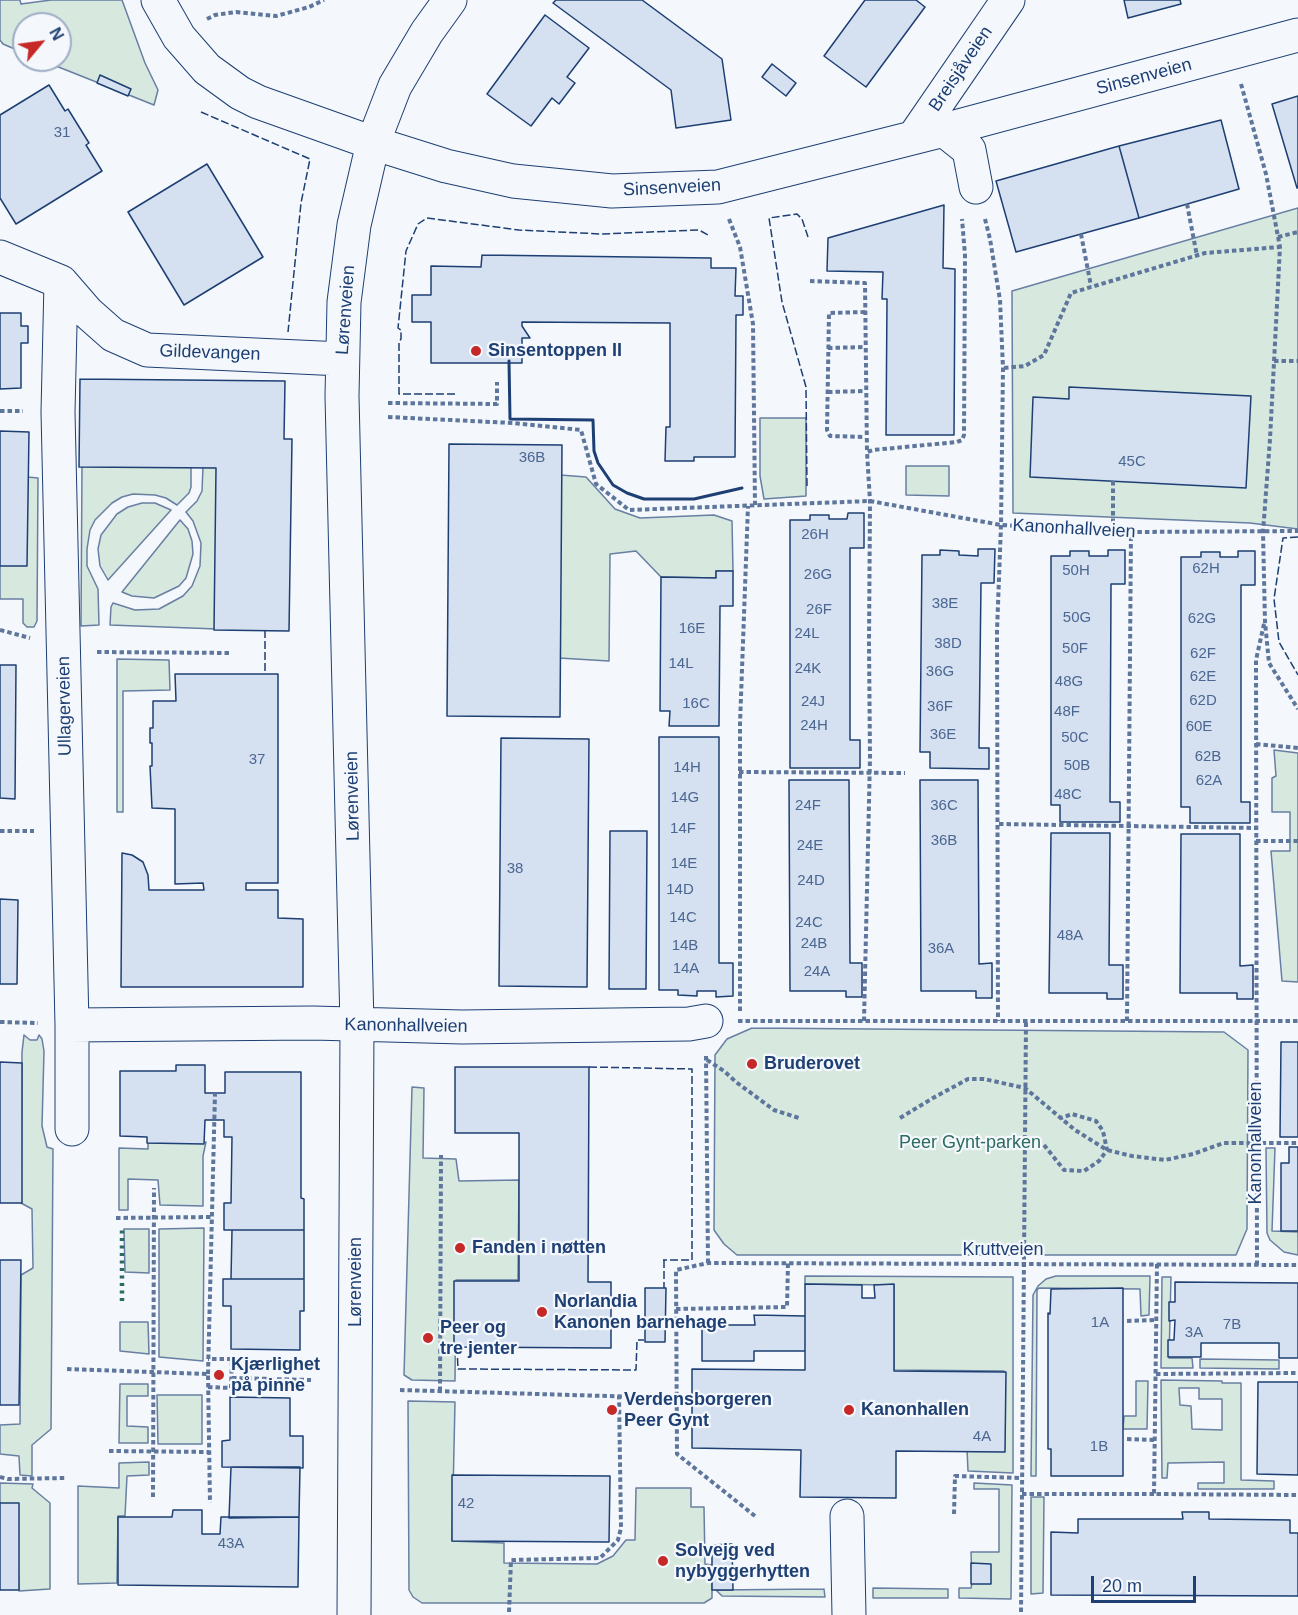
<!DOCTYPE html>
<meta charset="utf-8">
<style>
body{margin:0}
#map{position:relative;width:1298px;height:1615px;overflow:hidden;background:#f4f7fb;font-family:Arial,sans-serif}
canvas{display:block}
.north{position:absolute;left:12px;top:12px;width:60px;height:60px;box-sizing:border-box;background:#f4f7fb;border:2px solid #9eadc5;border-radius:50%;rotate:61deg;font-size:16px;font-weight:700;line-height:24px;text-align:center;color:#1d3f73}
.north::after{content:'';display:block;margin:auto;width:21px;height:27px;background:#c62828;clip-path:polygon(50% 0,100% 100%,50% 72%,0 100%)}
.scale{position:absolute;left:1091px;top:1576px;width:105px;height:27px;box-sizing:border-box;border:3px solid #1d3f73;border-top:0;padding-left:8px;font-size:18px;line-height:21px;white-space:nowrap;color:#1d3f73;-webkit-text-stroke:4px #f4f7fb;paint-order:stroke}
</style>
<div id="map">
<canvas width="1298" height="1615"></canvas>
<div class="north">N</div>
<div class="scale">20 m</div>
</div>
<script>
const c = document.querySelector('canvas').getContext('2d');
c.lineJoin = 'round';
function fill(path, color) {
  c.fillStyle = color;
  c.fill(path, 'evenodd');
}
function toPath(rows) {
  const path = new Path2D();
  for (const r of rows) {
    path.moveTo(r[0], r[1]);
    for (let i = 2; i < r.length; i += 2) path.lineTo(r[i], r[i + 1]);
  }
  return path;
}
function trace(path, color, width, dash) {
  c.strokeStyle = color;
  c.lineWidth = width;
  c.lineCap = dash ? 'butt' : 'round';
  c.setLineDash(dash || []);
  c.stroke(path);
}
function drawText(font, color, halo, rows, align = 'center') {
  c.font = font + ' Arial,sans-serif';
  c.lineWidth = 4.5;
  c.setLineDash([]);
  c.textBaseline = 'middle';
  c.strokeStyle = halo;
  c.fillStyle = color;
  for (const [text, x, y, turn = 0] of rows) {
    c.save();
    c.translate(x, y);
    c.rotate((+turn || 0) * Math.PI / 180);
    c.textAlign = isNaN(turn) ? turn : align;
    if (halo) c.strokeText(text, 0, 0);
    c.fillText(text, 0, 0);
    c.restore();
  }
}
const green = toPath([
 [0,0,20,0,21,4,51,0,122,0,145,63,158,90,154,105,41,60,60,60,60,24,24,24,24,53,3,44,0,40,0,0],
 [1298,208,1298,529,1250,523,1013,513,1012,291,1298,208],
 [760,418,806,418,806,496,764,499,760,476,760,418],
 [82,466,191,467,191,487,189,493,177,505,166,498,155,495,133,494,122,497,112,503,95,520,90,530,87,549,87,566,98,589,99,625,81,626,82,466],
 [906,466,949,466,949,496,906,495,906,466],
 [203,467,219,467,217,629,110,625,111,607,113,603,135,610,159,609,183,596,192,586,200,566,201,543,193,521,186,512,197,501,202,491,203,467],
 [560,475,586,477,615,509,640,518,714,515,732,521,733,571,716,571,716,578,661,577,636,551,610,554,609,661,559,658,560,475],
 [27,477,38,478,37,621,34,627,27,627,23,623,23,599,0,599,0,563,27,477],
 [142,503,155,503,171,510,108,580,100,566,98,549,101,535,117,514,128,507,142,503],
 [180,520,188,529,192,541,193,554,186,578,179,586,154,598,132,596,122,592,180,520],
 [117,659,169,660,170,690,123,691,123,812,117,812,117,659],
 [1274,750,1298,753,1298,982,1282,981,1271,851,1290,851,1290,812,1272,812,1272,778,1276,776,1274,750],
 [752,1028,1224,1032,1248,1050,1247,1229,1236,1255,737,1255,724,1244,714,1230,715,1055,727,1039,752,1028],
 [24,1035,30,1040,37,1040,39,1035,42,1039,44,1051,42,1126,47,1147,53,1149,51,1429,32,1445,32,1476,20,1475,19,1456,0,1454,0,1425,20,1424,21,1275,33,1268,32,1209,21,1203,22,1052,24,1035],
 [412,1087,424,1088,423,1158,456,1159,459,1181,519,1180,518,1280,456,1280,455,1381,412,1380,404,1375,412,1087],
 [206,1142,203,1156,203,1206,160,1205,158,1180,128,1179,128,1210,119,1210,119,1148,148,1149,148,1143,206,1142],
 [1266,1148,1275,1148,1272,1231,1298,1232,1298,1255,1284,1252,1270,1240,1267,1233,1266,1148],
 [204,1228,203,1361,159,1357,159,1229,204,1228],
 [124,1229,149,1229,149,1273,125,1272,124,1229],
 [805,1276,1013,1277,1013,1473,968,1471,967,1449,1004,1450,1004,1371,894,1370,894,1285,805,1284,805,1276],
 [1056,1276,1150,1276,1149,1315,1141,1316,1140,1289,1039,1288,1037,1290,1036,1476,1031,1476,1033,1295,1038,1286,1046,1279,1056,1276],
 [1162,1277,1171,1277,1169,1358,1192,1358,1193,1368,1161,1368,1162,1277],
 [120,1322,148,1322,149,1354,120,1351,120,1322],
 [1200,1359,1279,1360,1279,1369,1200,1368,1200,1359],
 [1161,1380,1222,1381,1222,1383,1241,1383,1241,1480,1274,1481,1274,1489,1198,1489,1198,1483,1224,1483,1224,1462,1168,1463,1167,1478,1162,1478,1161,1380],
 [1179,1388,1199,1388,1199,1399,1222,1399,1222,1430,1192,1429,1191,1406,1180,1405,1179,1388],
 [1136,1381,1148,1381,1147,1429,1123,1429,1124,1416,1136,1416,1136,1381],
 [120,1384,148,1384,148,1396,127,1396,127,1426,148,1427,148,1443,119,1443,120,1384],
 [157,1395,202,1395,202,1444,158,1444,157,1395],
 [408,1401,455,1402,452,1541,504,1543,504,1563,597,1564,613,1556,626,1540,635,1540,636,1488,691,1488,691,1507,704,1507,705,1564,712,1565,712,1598,704,1603,422,1603,413,1597,409,1590,408,1401],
 [149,1462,149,1475,127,1476,125,1516,118,1516,117,1583,78,1584,78,1486,119,1488,119,1463,149,1462],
 [0,1483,33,1484,32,1488,50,1503,50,1589,19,1591,16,1505,0,1504,0,1483],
 [974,1483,1012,1485,1011,1599,959,1598,959,1588,971,1588,972,1583,971,1552,999,1552,999,1489,974,1489,974,1483],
 [1031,1497,1044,1497,1043,1593,1031,1594,1031,1497],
 [873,1588,948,1589,948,1598,873,1598,873,1588],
 [824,1589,825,1597,722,1596,716,1590,824,1589]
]);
fill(green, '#d7e8df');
trace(green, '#687fa3', 1.5);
const building = toPath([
 [556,0,642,0,722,59,731,120,676,128,671,90,553,3,556,0],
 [865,0,916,0,925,7,866,87,824,56,865,0],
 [1124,0,1180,0,1181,4,1128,18,1124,0],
 [545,15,589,48,567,77,575,83,559,104,552,98,531,126,487,94,545,15],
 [772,64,796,83,786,96,762,77,772,64],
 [100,75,131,89,128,96,97,83,100,75],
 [49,85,65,111,68,109,89,143,86,145,102,171,16,224,0,198,0,115,49,85],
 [1298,96,1298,188,1297,188,1272,104,1298,96],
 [1221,120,1239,189,1139,218,1119,146,1221,120],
 [1119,146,1139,218,1016,252,996,181,1119,146],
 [207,164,263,257,184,305,128,212,207,164],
 [944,205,943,268,955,269,954,435,886,435,887,299,882,299,883,272,827,271,828,238,944,205],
 [482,255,711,258,711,268,736,268,735,296,743,296,743,315,736,315,735,457,694,457,694,461,665,461,666,427,670,427,670,323,522,322,522,326,530,338,522,338,522,363,431,363,431,322,412,322,412,295,431,295,431,266,481,267,482,255],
 [0,313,21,313,21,326,28,326,28,343,21,343,21,388,0,389,0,313],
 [80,379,285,381,284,439,292,439,289,631,214,630,216,468,79,467,80,379],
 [1069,387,1251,396,1246,488,1030,477,1033,397,1069,399,1069,387],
 [0,431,29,432,27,566,0,566,0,431],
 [449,444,562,445,560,717,447,716,449,444],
 [848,513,864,513,864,548,850,548,850,740,860,740,860,768,790,768,790,520,810,520,810,515,829,515,829,519,847,519,848,513],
 [978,549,995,549,994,583,981,583,979,748,989,748,989,769,930,768,930,752,920,752,922,555,940,555,940,550,959,551,959,555,978,556,978,549],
 [1108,550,1125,550,1125,584,1111,584,1110,802,1120,802,1120,822,1060,822,1060,805,1051,805,1051,556,1070,556,1070,551,1089,551,1089,556,1108,556,1108,550],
 [1238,551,1255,551,1255,585,1241,585,1241,802,1250,802,1250,823,1190,823,1190,807,1181,807,1181,557,1201,557,1201,552,1220,552,1220,557,1238,557,1238,551],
 [716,571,733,571,733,606,720,606,719,726,669,726,670,711,660,711,661,577,716,578,716,571],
 [0,665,16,665,15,799,0,798,0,665],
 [175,674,278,674,278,883,246,883,246,890,278,890,278,918,303,919,303,987,121,987,122,853,132,855,143,862,148,875,149,890,204,890,203,883,175,884,175,809,152,808,150,766,152,766,152,743,150,743,150,728,153,728,153,701,176,701,175,674],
 [659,737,719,737,719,963,733,963,733,996,716,997,716,991,697,991,697,996,678,995,678,990,659,990,659,737],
 [501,738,589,739,587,987,499,986,501,738],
 [789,780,849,780,850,963,862,963,862,997,846,997,846,991,790,991,789,780],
 [920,780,978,780,979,964,992,963,992,998,976,998,976,991,921,991,920,780],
 [610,831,647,831,646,989,609,989,610,831],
 [1051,833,1110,833,1109,965,1123,965,1123,999,1107,999,1107,993,1049,993,1051,833],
 [1181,834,1240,834,1240,966,1253,965,1253,999,1237,999,1237,993,1180,993,1181,834],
 [0,899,18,900,17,984,0,984,0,899],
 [1281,1042,1298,1042,1298,1137,1280,1137,1281,1042],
 [0,1062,22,1063,22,1203,0,1203,0,1062],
 [176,1065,205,1065,205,1093,225,1093,225,1072,301,1072,301,1198,304,1199,304,1230,224,1230,224,1203,231,1203,232,1137,224,1137,224,1120,205,1120,204,1144,147,1143,147,1137,120,1136,120,1071,176,1071,176,1065],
 [455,1067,589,1067,588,1282,611,1282,611,1348,454,1347,454,1281,519,1281,519,1133,455,1133,455,1067],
 [1289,1147,1298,1147,1298,1231,1281,1231,1281,1163,1289,1163,1289,1147],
 [232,1230,304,1230,304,1279,231,1279,232,1230],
 [0,1260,21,1260,19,1405,0,1405,0,1260],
 [223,1279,304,1279,304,1311,300,1311,300,1350,231,1349,231,1306,223,1306,223,1279],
 [1175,1282,1298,1283,1298,1358,1279,1358,1279,1343,1201,1343,1201,1357,1168,1357,1168,1340,1174,1340,1175,1320,1169,1321,1169,1302,1175,1302,1175,1282],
 [805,1284,862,1285,862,1298,875,1298,874,1285,894,1284,894,1371,1006,1372,1005,1452,896,1451,896,1498,800,1497,801,1450,692,1448,692,1369,805,1370,805,1284],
 [645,1288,666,1288,665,1342,645,1342,645,1288],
 [1123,1288,1123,1476,1051,1476,1051,1449,1048,1449,1048,1313,1050,1314,1051,1289,1123,1288],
 [754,1315,805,1316,805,1351,754,1351,754,1361,702,1361,702,1325,755,1325,754,1315],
 [1258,1382,1298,1382,1298,1475,1257,1474,1258,1382],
 [230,1397,290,1398,290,1436,303,1436,303,1468,222,1467,222,1441,230,1440,230,1397],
 [231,1467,300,1467,299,1517,229,1518,231,1467],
 [452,1475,610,1476,609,1542,452,1541,452,1475],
 [0,1503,19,1503,19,1590,0,1590,0,1503],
 [173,1510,202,1510,202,1534,220,1534,221,1517,299,1517,298,1587,118,1585,118,1517,172,1517,173,1510],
 [1182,1512,1209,1512,1209,1519,1290,1520,1290,1533,1298,1533,1298,1596,1051,1595,1051,1532,1078,1533,1078,1519,1183,1519,1182,1512],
 [732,1544,733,1590,712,1590,712,1545,732,1544],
 [971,1563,991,1564,991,1584,971,1584,971,1563]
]);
fill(building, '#d5e0f0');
trace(building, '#1d3f73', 1.5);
const minor = toPath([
 [158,0,179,37,207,69,240,93,258,102,373,143,446,166,513,181,612,191,718,187,944,130,1298,35],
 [944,130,969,150,976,187],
 [914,137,1008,0],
 [0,257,61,282,87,312,113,335,147,350,342,359],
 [61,282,58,412,72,1025,72,1129],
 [72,1025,313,1023,462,1027,689,1024,706,1021],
 [847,1516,849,1615],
 [354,1615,357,1025,342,396,344,302,354,225,373,143,395,86,427,32,450,0]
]);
trace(minor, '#1d3f73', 35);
trace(toPath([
 [207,19,215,15,236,12,276,16,309,7,324,0],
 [1241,84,1266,174,1280,247,1270,439,1263,532,1265,622,1269,663,1298,709],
 [1187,204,1197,256],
 [729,219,740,247,753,324,755,505],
 [985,219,990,239,1000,300,1003,368,1001,525,997,631,998,1021],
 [1081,234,1091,286],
 [1278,237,1298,232],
 [810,281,865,283,867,452],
 [865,312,829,313,827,430,830,436,865,437],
 [828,348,865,347],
 [1274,361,1298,361],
 [1004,368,1025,366,1044,355,1071,293,1205,253,1280,247],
 [828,392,865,391],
 [388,403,497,404,497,382],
 [0,411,23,411],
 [388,417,513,423,581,430,596,484,629,510,870,501,1001,525,1134,532,1298,531],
 [1113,481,1113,531],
 [0,630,30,638],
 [97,652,231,653],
 [1256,744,1298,748],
 [739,772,905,773],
 [999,824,1256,828],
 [0,831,34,831],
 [1256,841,1298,841],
 [740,1011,740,724,748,506],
 [738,1021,1298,1021],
 [864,1021,870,758,869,643,870,501,867,452,873,450,957,442,962,440,964,435,965,255,962,219],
 [1127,1021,1131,532],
 [0,1022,38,1023],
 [706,1056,708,1263],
 [707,1060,724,1071,736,1082,774,1110,799,1118],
 [900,1118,933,1098,968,1079,984,1079,1025,1088,1075,1130,1107,1150,1132,1156,1165,1160,1193,1154,1224,1143,1298,1143],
 [1044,1145,1064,1170,1084,1171,1099,1161,1107,1150,1103,1131,1096,1121,1072,1114,1061,1118],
 [116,1218,211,1217],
 [1157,1264,1154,1494,1298,1495],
 [1257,1265,1256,660,1264,624],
 [676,1309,787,1307,788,1263],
 [1127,1321,1157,1320],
 [67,1369,208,1374,210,1503],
 [208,1374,215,1093],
 [1156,1374,1298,1373],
 [232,1378,311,1380],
 [208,1387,231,1388,232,1359,208,1359],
 [400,1390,676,1398],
 [440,1391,441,1155],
 [1127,1439,1155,1440],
 [109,1451,209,1452],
 [0,1477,8,1479,65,1478],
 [1022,1494,1154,1494],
 [153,1497,154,1188],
 [954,1514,955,1476,1022,1478],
 [755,1516,677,1454,676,1270,708,1263,1298,1265],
 [509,1612,511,1560,600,1558,618,1540,621,1528,619,1396],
 [1021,1612,1026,1021]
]), '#5e769c', 4, [4.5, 3]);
trace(minor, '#f4f7fb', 33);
trace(toPath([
 [122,1301,122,1229]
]), '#2c6c60', 4.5, [3, 4.5]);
trace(toPath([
 [201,112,310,159,301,203,288,332],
 [455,394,399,394,399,342,401,339,401,330,398,328,406,251,418,224,427,218,519,230,601,234,699,230,708,235],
 [807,486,806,387,782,302,769,218,797,214,802,219,808,237],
 [1298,537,1283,538,1274,599,1279,642,1298,675],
 [265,671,265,631],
 [589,1067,692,1069,692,1260,663,1260],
 [664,1260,664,1288],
 [457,1347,458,1369,636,1370,637,1340,644,1340]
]), '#1d3f73', 1.5, [8, 3]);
trace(toPath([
 [509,361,510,419,593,420,594,451,598,463,613,485,627,493,644,499,694,499,742,488]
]), '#1d3f73', 3);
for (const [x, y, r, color] of [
 [476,351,6,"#c62828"],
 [752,1064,6,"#c62828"],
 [460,1248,6,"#c62828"],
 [542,1312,6,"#c62828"],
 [428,1338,6,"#c62828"],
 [219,1375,6,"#c62828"],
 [612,1410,6,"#c62828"],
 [849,1410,6,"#c62828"],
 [663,1561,6,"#c62828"]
]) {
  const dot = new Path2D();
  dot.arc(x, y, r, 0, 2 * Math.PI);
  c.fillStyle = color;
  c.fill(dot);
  trace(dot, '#f4f7fb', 2);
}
drawText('15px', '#4b6792', null, [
 ["31",62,133],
 ["36B",532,458],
 ["45C",1132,462],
 ["26H",815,535],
 ["62H",1206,569],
 ["50H",1076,571],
 ["26G",818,575],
 ["38E",945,604],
 ["26F",819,610],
 ["50G",1077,618],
 ["62G",1202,619],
 ["16E",692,629],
 ["24L",807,634],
 ["38D",948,644],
 ["50F",1075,649],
 ["62F",1203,654],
 ["14L",681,664],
 ["24K",808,669],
 ["36G",940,672],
 ["62E",1203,677],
 ["48G",1069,682],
 ["62D",1203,701],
 ["24J",813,702],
 ["16C",696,704],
 ["36F",940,707],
 ["48F",1067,712],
 ["24H",814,726],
 ["60E",1199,727],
 ["36E",943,735],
 ["50C",1075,738],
 ["62B",1208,757],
 ["37",257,760],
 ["50B",1077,766],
 ["14H",687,768],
 ["62A",1209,781],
 ["48C",1068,795],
 ["14G",685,798],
 ["24F",808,806],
 ["36C",944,806],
 ["14F",683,829],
 ["36B",944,841],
 ["24E",810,846],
 ["14E",684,864],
 ["38",515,869],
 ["24D",811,881],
 ["14D",680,890],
 ["14C",683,918],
 ["24C",809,923],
 ["48A",1070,936],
 ["24B",814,944],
 ["14B",685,946],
 ["36A",941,949],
 ["14A",686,969],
 ["24A",817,972],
 ["1A",1100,1323],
 ["7B",1232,1325],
 ["3A",1194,1333],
 ["4A",982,1437],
 ["1B",1099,1447],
 ["42",466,1504],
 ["43A",231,1544]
]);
drawText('18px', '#1d3f73', '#f4f7fb', [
 ["Breisjåveien",961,69,-56],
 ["Sinsenveien",1144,77,-15],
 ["Sinsenveien",672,188,-3],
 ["Lørenveien",346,310,-86],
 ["Gildevangen",210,353,2],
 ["Kanonhallveien",1074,529,3],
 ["Ullagerveien",65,706,-91],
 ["Lørenveien",353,796,-91],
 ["Kanonhallveien",406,1026,1],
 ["Kanonhallveien",1256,1143,-90],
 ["Kruttveien",1003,1250],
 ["Lørenveien",356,1282,-90]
]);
drawText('bold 18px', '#1d3f73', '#f4f7fb', [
 ["Sinsentoppen II",488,351],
 ["Bruderovet",764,1064],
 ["Fanden i nøtten",472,1248],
 ["Norlandia",554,1302],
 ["Kanonen barnehage",554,1323],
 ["Peer og",440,1328],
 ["tre jenter",440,1349],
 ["Kjærlighet",231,1365],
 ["på pinne",231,1386],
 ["Verdensborgeren",624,1400],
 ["Peer Gynt",624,1421],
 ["Kanonhallen",861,1410],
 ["Solvejg ved",675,1551],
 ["nybyggerhytten",675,1572]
], 'left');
drawText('18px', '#2c6c60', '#f4f7fb', [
 ["Peer Gynt-parken",970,1143]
]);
</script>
